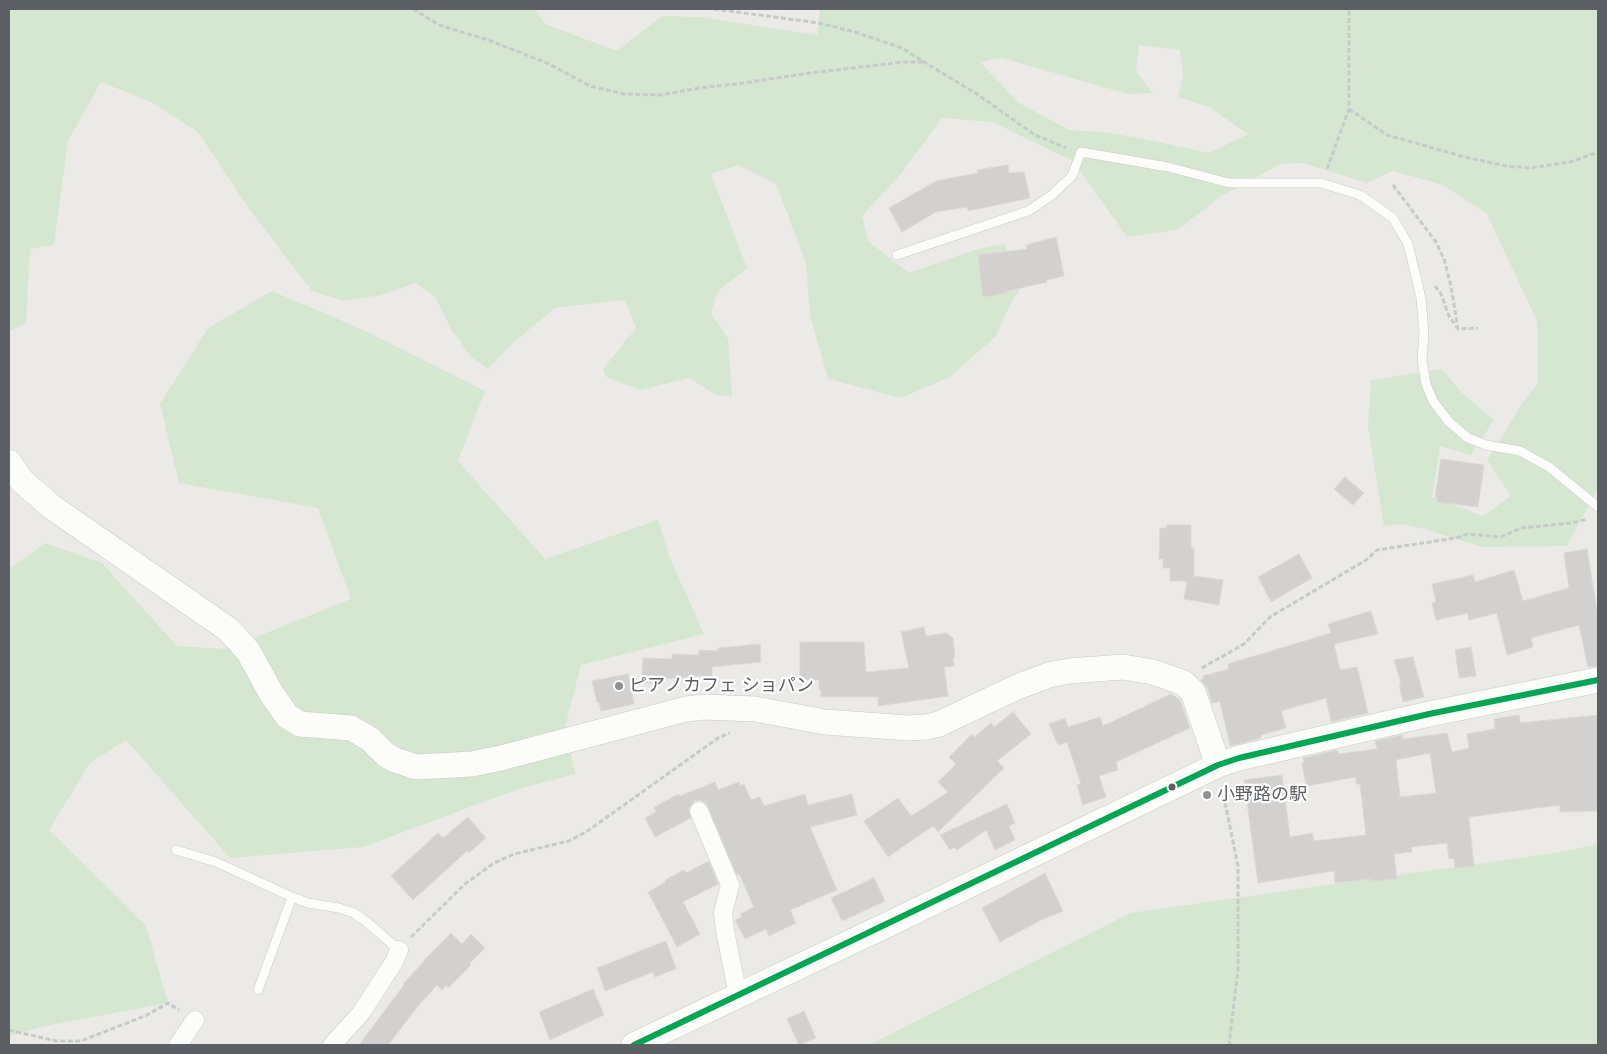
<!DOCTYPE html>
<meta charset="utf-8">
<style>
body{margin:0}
#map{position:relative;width:1607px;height:1054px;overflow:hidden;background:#eceae6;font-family:"Varela Round",sans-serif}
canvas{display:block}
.frame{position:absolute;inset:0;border:10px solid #5c6064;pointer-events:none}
</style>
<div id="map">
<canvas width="1607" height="1054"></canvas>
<div class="frame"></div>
</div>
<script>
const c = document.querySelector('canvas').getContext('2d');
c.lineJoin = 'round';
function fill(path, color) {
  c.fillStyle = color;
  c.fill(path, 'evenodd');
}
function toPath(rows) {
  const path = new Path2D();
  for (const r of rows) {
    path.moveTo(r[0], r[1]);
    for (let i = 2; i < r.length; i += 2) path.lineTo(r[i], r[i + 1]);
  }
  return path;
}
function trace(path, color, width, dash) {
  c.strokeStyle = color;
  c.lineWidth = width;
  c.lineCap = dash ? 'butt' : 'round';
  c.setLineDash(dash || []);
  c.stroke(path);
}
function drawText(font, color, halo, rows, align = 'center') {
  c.font = font + ' "Varela Round","Noto Sans JP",sans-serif';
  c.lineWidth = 4.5;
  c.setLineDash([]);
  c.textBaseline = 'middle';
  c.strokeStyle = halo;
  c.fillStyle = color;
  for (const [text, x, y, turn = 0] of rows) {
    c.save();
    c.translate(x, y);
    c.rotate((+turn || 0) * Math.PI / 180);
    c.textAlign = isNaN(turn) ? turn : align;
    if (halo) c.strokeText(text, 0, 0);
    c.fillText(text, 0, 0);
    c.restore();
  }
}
fill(toPath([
 [9,9,535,9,545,24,617,51,662,16,700,17,817,35,820,9,1598,9,1598,488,1567,546,1483,547,1424,529,1402,524,1384,526,1368,428,1371,380,1442,369,1460,391,1494,420,1471,455,1440,446,1432,497,1483,516,1511,496,1487,460,1526,398,1538,383,1537,321,1487,214,1443,185,1393,171,1367,183,1303,163,1280,164,1220,197,1177,230,1127,237,1073,161,992,122,942,118,898,177,862,216,868,241,909,273,974,250,1005,244,1020,289,1008,309,996,336,950,377,901,398,828,379,810,315,806,263,776,184,738,165,711,174,747,268,717,292,711,313,728,339,732,397,716,395,689,378,640,390,606,377,603,369,636,328,625,300,555,308,514,342,488,369,471,357,451,329,436,298,416,283,381,295,344,301,312,291,249,209,198,132,151,102,101,82,68,141,54,245,30,249,26,323,9,331],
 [1139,45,1180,50,1183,76,1178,97,1209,107,1248,134,1209,153,1144,139,1104,132,1069,130,1019,103,980,62,1002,58,1128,94,1153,93,1136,71],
 [272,291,359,328,485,391,458,461,545,559,658,520,670,558,704,634,581,665,565,727,575,774,518,789,363,847,230,858,126,740,90,763,49,830,146,926,168,1003,45,1026,9,1036,9,569,45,543,102,563,177,646,226,649,351,599,318,508,179,483,160,404,208,328],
 [1598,844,1598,1045,869,1045,1130,913,1554,853]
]), '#d5e7d1');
const building = toPath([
 [1008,165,1009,173,1024,172,1030,198,968,211,967,207,936,212,902,232,889,208,936,181,978,173,977,170,1008,165],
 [1056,237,1064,276,1046,280,1047,282,1007,291,1007,293,983,297,978,255,1027,249,1026,245,1056,237],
 [1441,459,1484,465,1478,507,1437,502,1437,498,1435,497,1441,459],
 [1345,477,1364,493,1353,505,1334,489,1345,477],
 [1167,525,1191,525,1191,548,1194,548,1194,576,1223,580,1219,605,1184,599,1187,581,1170,581,1170,568,1163,568,1163,559,1159,559,1160,528,1166,528,1167,525],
 [1587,549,1598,617,1598,666,1588,667,1579,625,1531,638,1533,647,1507,655,1497,613,1469,620,1468,613,1436,620,1432,603,1436,602,1432,584,1473,575,1475,582,1514,570,1523,601,1569,588,1564,553,1587,549],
 [1299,554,1312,578,1271,602,1258,577,1299,554],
 [1371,611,1378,634,1334,644,1340,670,1357,667,1368,713,1331,722,1326,698,1281,711,1286,728,1261,735,1261,738,1230,746,1220,701,1212,703,1207,687,1201,680,1204,678,1203,676,1229,669,1228,664,1331,633,1328,624,1371,611],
 [924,627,926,636,946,633,953,638,955,657,953,658,954,666,944,667,948,696,878,706,878,697,821,697,821,690,819,690,819,680,800,679,800,642,864,642,866,672,909,668,901,632,924,627],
 [760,644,761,662,712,667,712,676,694,676,694,679,663,678,663,683,642,683,643,658,672,659,672,654,699,655,699,650,718,651,718,648,760,644],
 [1471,647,1476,676,1459,678,1455,650,1471,647],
 [1413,657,1424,697,1403,702,1399,684,1401,684,1394,660,1413,657],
 [628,674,634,704,601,711,599,702,597,702,592,681,628,674],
 [1171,694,1180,700,1190,728,1116,762,1118,770,1099,776,1106,797,1083,805,1077,785,1081,784,1067,742,1058,745,1049,724,1065,718,1068,727,1100,717,1103,726,1171,694],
 [1013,712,1031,734,997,761,1004,768,938,832,933,826,888,857,864,821,898,798,911,816,948,792,938,782,956,764,949,757,972,734,974,737,991,723,994,727,1013,712],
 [1519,715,1520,723,1598,715,1598,811,1560,812,1560,805,1469,817,1474,866,1455,868,1454,858,1449,859,1447,843,1411,847,1412,852,1394,854,1397,879,1371,881,1371,879,1335,883,1334,871,1258,883,1244,780,1282,775,1290,837,1312,833,1314,841,1366,835,1360,784,1356,784,1356,777,1306,786,1302,763,1304,763,1303,758,1337,750,1338,754,1377,749,1375,741,1402,735,1403,739,1447,733,1452,752,1469,748,1467,734,1495,729,1494,719,1519,715],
 [1430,753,1436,793,1400,797,1396,760,1430,753],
 [715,782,718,790,739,782,740,786,744,784,751,800,760,797,764,806,805,794,808,805,852,794,857,815,810,827,837,890,790,910,796,923,769,936,766,929,745,939,735,920,742,917,740,914,754,907,739,874,737,875,706,803,700,800,694,801,689,809,691,818,655,837,645,818,656,812,654,807,679,794,680,796,715,782],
 [1007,804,1015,823,1009,826,1015,840,995,850,986,830,957,850,954,847,950,850,940,835,1007,804],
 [468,817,486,838,469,853,467,851,413,900,391,876,438,833,443,838,468,817],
 [709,861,718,884,683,902,700,934,677,947,648,892,666,882,665,880,684,870,686,873,709,861],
 [1045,873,1063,911,1041,920,1000,942,982,908,1045,873],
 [874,878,885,901,842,921,831,898,874,878],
 [451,933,462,944,471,934,485,948,470,963,471,965,448,988,446,985,442,990,437,985,418,1006,388,1045,359,1045,404,985,403,984,424,961,424,960,451,933],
 [666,941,676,969,655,977,653,972,605,991,597,968,666,941],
 [593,989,604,1015,550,1040,539,1012,593,989],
 [804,1011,816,1038,799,1045,787,1019,804,1011]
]);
fill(building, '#d3d1cf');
trace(building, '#dbd9d5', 1);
const lane = toPath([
 [897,255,1028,211,1052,195,1072,176,1081,152,1168,167,1229,183,1321,183,1360,195,1393,218,1408,244,1421,298,1424,333,1422,360,1426,384,1433,401,1449,422,1468,438,1486,445,1520,451,1549,467,1598,507],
 [176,850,216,862,292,897,308,903,339,908,354,913,368,923,399,950],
 [258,990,292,897]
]);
const street = toPath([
 [699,811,730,885,723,913,725,931,738,995],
 [178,1045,195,1020],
 [332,1045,361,1013,394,962,399,950]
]);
const secondary = toPath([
 [9,462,22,481,52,507,229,630,248,651,271,693,287,716,300,724,351,728,370,739,386,755,395,760,416,767,472,764,501,758,686,709,704,707,755,709,825,722,908,728,926,727,939,724,1017,687,1049,675,1069,671,1123,667,1153,672,1184,683,1193,692,1218,765],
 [634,1045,893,922,1218,765,1239,758,1429,714,1598,680]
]);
trace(lane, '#c8c9c8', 10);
trace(street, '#c8c9c8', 19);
trace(secondary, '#c8c8c7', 26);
trace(toPath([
 [413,9,439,25,488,40,547,63,590,86,624,94,660,95,699,88,736,84,810,73,904,62,924,62],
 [714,9,819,23,855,32,902,48,924,62,977,94,1035,135,1066,148],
 [1349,109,1387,135,1465,157,1506,166,1531,168,1570,162,1598,152],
 [1327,169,1349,109,1349,9],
 [1393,185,1436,242,1444,259,1451,286,1458,329],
 [1435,286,1441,294,1449,316,1458,329,1478,328],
 [1202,668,1244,644,1270,617,1366,560,1377,550,1456,538,1468,534,1501,537,1521,528,1571,523,1588,519],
 [1222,788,1238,866,1238,969,1229,1045],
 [411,937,465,884,494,863,514,854,569,841,586,832,718,738,730,733],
 [9,1030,56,1041,81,1041,147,1015,168,1003,179,1010]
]), '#c6cac8', 3, [5, 2.5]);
trace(lane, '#fcfcfb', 9);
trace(street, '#fcfcfb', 18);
trace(secondary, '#fcfcfb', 25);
trace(toPath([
 [634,1045,1218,765,1239,758,1429,714,1598,680]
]), '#00a651', 6);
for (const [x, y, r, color] of [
 [619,686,5,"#8e9092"],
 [1172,787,4.5,"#5c6064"],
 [1207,795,5,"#8e9092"]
]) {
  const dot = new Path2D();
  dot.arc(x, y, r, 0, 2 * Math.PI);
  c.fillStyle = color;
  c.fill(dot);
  trace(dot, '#fff', 2);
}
drawText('18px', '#5c6064', '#fff', [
 ["ピアノカフェ ショパン",629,686],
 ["小野路の駅",1217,795]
], 'left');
</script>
